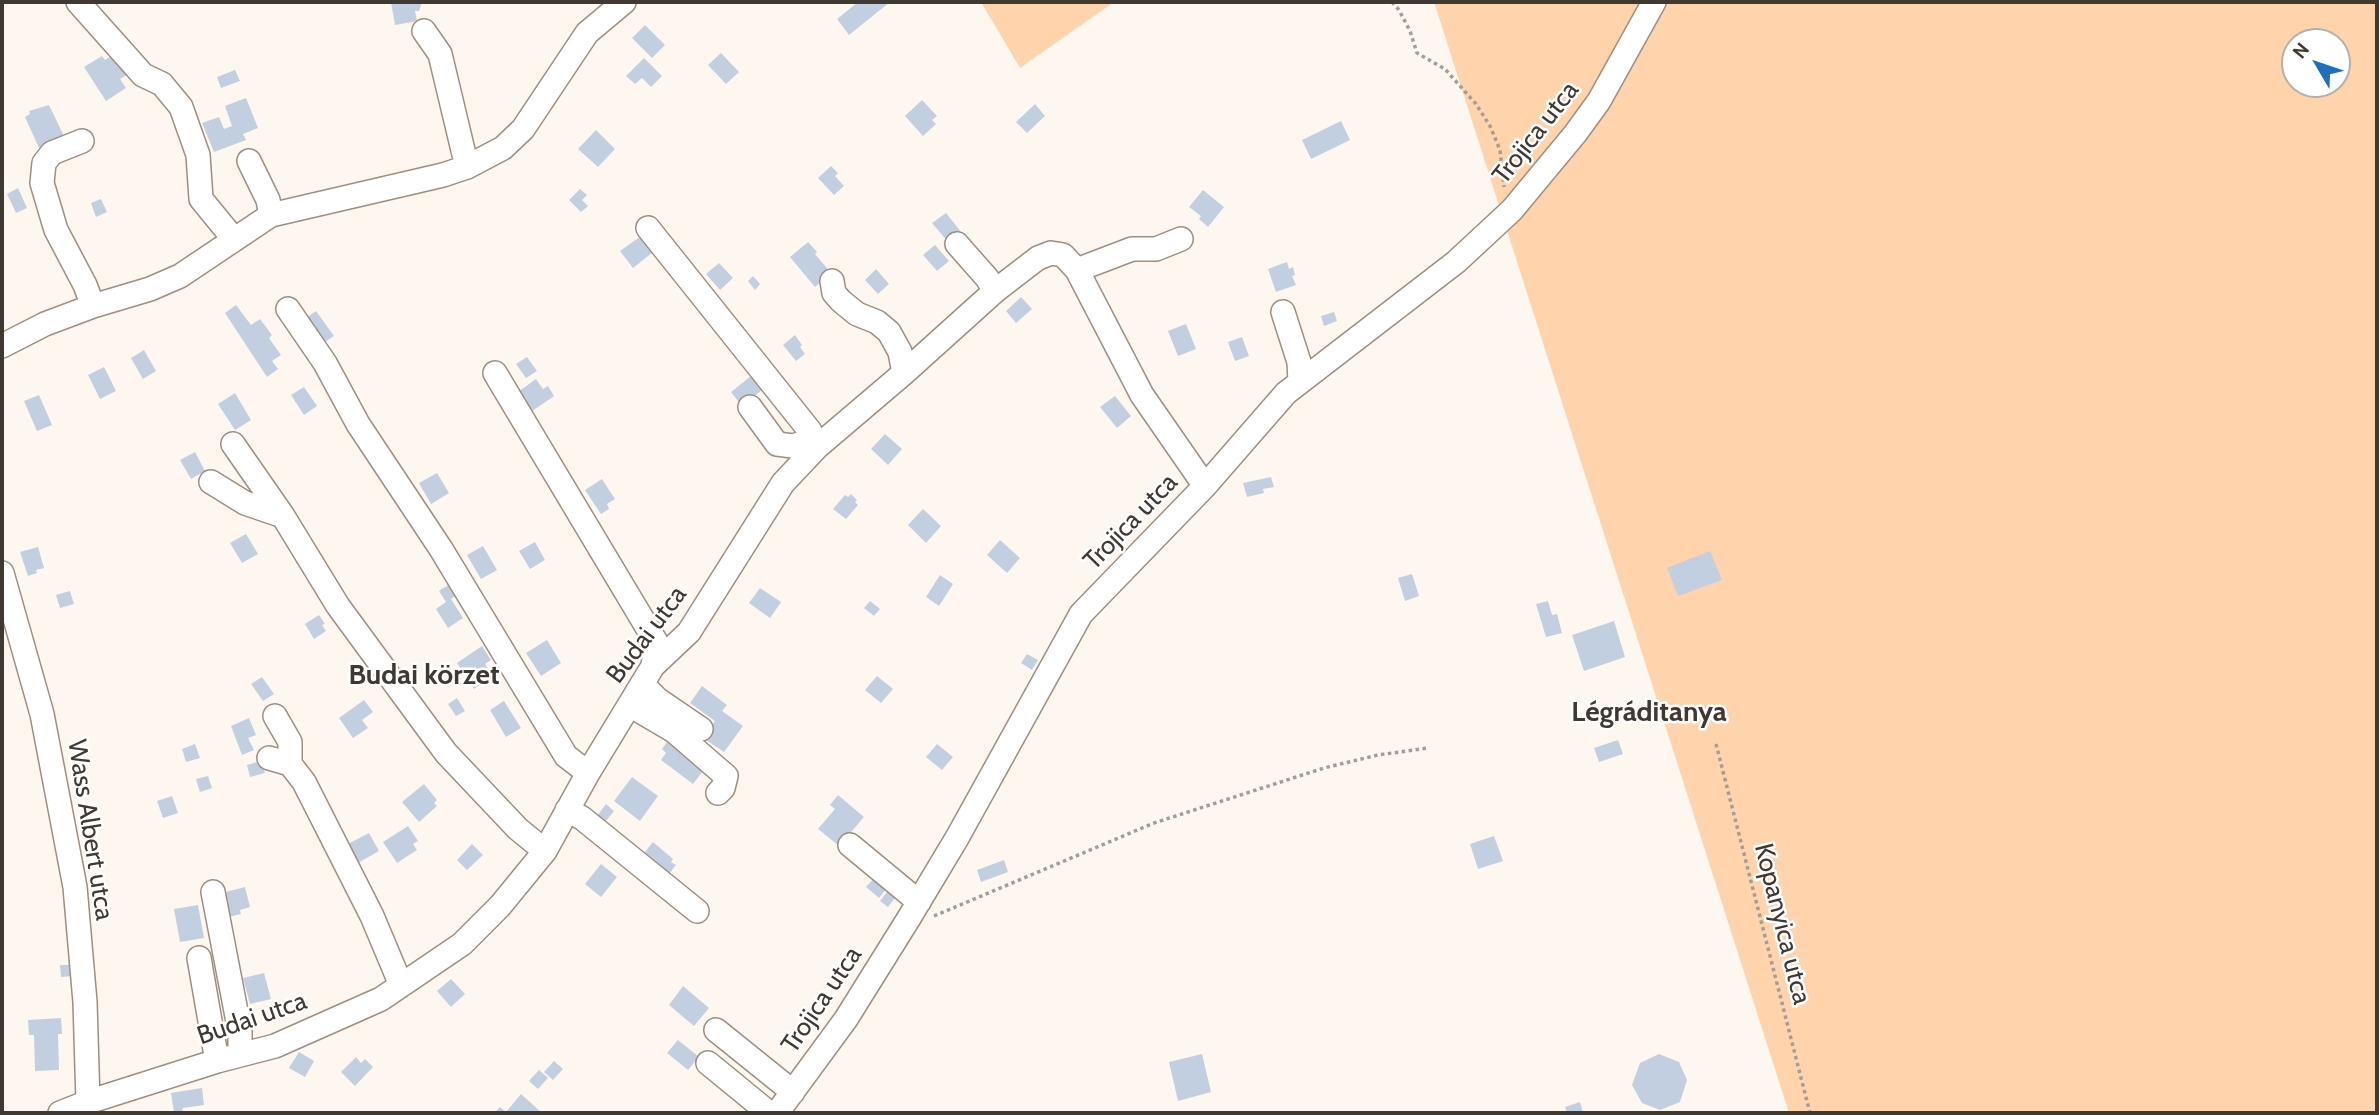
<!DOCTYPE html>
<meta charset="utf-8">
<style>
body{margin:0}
#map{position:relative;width:2379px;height:1115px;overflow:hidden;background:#fef7f0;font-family:Cabin,sans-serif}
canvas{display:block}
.frame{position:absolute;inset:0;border:4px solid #403932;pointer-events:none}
.north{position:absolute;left:2281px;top:28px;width:70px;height:70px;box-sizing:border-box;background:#fff;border:2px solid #b3b0ad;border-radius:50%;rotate:309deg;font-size:19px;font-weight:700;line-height:28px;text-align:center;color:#403932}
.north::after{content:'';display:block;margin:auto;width:24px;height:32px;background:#206fbe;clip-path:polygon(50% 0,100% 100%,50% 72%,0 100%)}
</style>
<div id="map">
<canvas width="2379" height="1115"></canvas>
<div class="frame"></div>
<div class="north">N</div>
</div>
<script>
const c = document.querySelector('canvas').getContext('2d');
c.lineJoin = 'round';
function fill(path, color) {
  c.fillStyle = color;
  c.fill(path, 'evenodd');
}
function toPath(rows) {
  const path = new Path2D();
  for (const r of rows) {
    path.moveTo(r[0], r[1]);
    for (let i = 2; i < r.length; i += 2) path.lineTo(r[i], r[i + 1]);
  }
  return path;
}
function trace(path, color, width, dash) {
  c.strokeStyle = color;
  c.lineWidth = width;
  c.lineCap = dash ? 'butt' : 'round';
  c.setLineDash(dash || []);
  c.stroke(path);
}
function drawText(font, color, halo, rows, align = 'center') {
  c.font = font + ' Cabin,sans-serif';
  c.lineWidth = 5;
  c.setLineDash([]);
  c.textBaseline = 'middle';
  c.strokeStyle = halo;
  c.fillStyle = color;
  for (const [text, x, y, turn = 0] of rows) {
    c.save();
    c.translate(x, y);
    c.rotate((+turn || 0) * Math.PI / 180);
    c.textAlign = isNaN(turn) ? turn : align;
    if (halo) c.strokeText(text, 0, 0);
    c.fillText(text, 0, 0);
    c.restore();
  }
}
fill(toPath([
 [981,2,1114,2,1020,68],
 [1434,2,2377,2,2377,1113,1789,1113],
 [2295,42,2337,42,2337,84,2295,84]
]), '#ffd4ac');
fill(toPath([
 [391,2,422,2,419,11,415,11,417,21,395,25],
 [858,2,890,2,849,35,837,19],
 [645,25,665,45,652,58,632,38],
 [721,53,739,72,726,84,708,65],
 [114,54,127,75,120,79,126,88,106,101,84,67,102,56,105,60],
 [644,58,662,76,651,87,642,78,635,84,626,76],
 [235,70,240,81,221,88,217,77],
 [246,98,258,128,243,134,246,140,214,152,202,123,219,117,224,129,232,126,225,106],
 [922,100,937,116,932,120,936,124,923,136,905,116],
 [1035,104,1045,116,1027,133,1016,122],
 [49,105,64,136,39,148,25,117,30,114,29,111],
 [1341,121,1350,140,1311,159,1302,140],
 [596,130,615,149,598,167,578,149],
 [831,166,838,173,835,176,844,186,834,195,818,178],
 [18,188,27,208,16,213,7,194],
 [580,189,587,195,582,200,588,206,581,212,569,200],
 [1203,190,1224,207,1208,227,1199,219,1201,216,1189,207],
 [101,199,107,212,96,217,91,203],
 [946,213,962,233,949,243,932,223],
 [641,236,653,252,633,268,620,251],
 [808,242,817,252,815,254,831,273,815,287,790,257],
 [935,245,949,261,937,271,923,255],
 [1287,262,1289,269,1293,267,1295,275,1292,276,1296,285,1276,292,1268,269],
 [719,263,733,278,720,290,706,274],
 [876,269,889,284,878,294,865,280],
 [753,276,760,284,755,290,748,281],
 [1021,297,1032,309,1016,323,1006,311],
 [236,305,251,325,260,319,272,335,269,338,281,355,272,361,278,369,267,377,225,313],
 [316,311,334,336,320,345,303,320],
 [1334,312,1337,321,1324,326,1321,316],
 [1186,324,1196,349,1178,356,1168,331],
 [795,335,802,345,800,347,805,354,796,361,783,345],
 [1242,337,1249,356,1235,361,1228,342],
 [144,350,156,371,143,379,131,358],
 [527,357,537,371,526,378,516,364],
 [104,367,116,391,100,399,88,375],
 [751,376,762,390,742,406,731,392],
 [536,379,543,389,548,386,554,396,528,414,515,394],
 [304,387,317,406,304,415,291,395],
 [235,393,251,420,235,430,218,404],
 [39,395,52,425,37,431,24,401],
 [1115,396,1131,416,1117,428,1100,407],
 [885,434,902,449,888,465,871,449],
 [195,452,205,471,191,479,180,460],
 [437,473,449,493,431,504,419,483],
 [1271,477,1274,487,1263,489,1264,493,1247,497,1243,483],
 [602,479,615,499,607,504,609,509,601,514,585,490],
 [851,494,857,500,855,502,858,505,846,519,833,509,845,495,848,497],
 [923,509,941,526,926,543,908,525],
 [246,534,258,554,242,563,230,543],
 [1000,540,1020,558,1007,573,987,555],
 [535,542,545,560,530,569,519,551],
 [483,546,497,570,481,579,467,555],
 [38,547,44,568,36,570,37,573,28,576,20,552],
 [1710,551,1722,580,1678,596,1667,568],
 [1412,574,1419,596,1405,601,1398,578],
 [940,575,953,584,939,606,926,597],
 [448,585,455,596,451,599,463,618,448,628,436,609,446,602,439,591],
 [760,588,781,602,770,618,749,603],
 [70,591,74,604,60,608,56,595],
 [870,601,880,609,874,616,864,608],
 [1548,601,1552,615,1557,614,1562,633,1546,637,1536,604],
 [319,615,325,624,322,625,326,631,314,639,305,624],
 [1614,621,1625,657,1584,671,1572,635],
 [547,640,561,663,541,676,526,653],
 [482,646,491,660,485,664,493,676,474,689,457,663],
 [1027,654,1038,660,1032,670,1021,663],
 [877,676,893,689,881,703,865,690],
 [262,677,274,694,263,701,251,684],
 [702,686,727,705,722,711,743,726,724,752,703,738,715,721,690,703],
 [457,698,465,711,456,716,448,704],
 [364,700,373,712,362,720,368,728,353,738,339,718],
 [504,701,521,728,506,737,490,710],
 [249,718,256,735,248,738,254,750,242,755,231,726],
 [669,739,706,767,693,784,661,760,666,753,662,749],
 [1618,740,1623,754,1599,762,1594,748],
 [195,744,200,758,186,762,182,749],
 [937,744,953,757,942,770,926,757],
 [261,761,265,773,250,777,247,765],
 [208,776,212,788,200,792,196,779],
 [632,777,658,796,640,821,614,801],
 [424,784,437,800,434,803,437,806,419,822,402,802],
 [838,795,864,817,839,846,818,829,835,809,830,805],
 [172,796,178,813,163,818,157,801],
 [606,804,614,811,605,822,597,816],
 [408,826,418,841,413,844,417,850,397,863,383,842],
 [369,833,379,851,358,863,348,844],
 [1494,836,1503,861,1478,869,1470,844],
 [653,842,673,859,671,862,676,865,666,878,640,858],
 [472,844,483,855,467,870,457,860],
 [1004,860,1008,872,981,882,977,870],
 [601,864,617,877,601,897,585,884],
 [874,878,887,888,879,898,866,887],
 [245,887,250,907,240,910,241,914,228,917,222,893],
 [887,892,895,898,888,907,880,901],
 [198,905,204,938,180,942,174,909],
 [60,965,73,965,74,976,61,977],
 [264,973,271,999,250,1004,243,978],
 [451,979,465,994,451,1007,437,991],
 [683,986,709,1008,694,1026,669,1005],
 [61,1018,62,1034,58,1034,59,1070,35,1071,34,1035,29,1035,28,1020],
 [678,1040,699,1057,688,1070,667,1053],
 [299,1052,314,1061,305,1077,289,1068],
 [1202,1054,1211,1092,1178,1101,1169,1062],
 [1659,1054,1679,1062,1687,1080,1680,1102,1660,1110,1642,1103,1632,1085,1640,1063],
 [356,1057,361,1063,365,1059,373,1067,355,1086,341,1072],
 [554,1061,563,1069,553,1080,544,1072],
 [539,1070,548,1078,538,1089,529,1081],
 [202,1088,204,1105,183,1108,182,1112,174,1113,171,1093],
 [521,1094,542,1113,494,1113,500,1107,506,1112],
 [1580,1102,1583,1113,1567,1113,1565,1107]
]), '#c1cfe1');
const minor = toPath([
 [78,2,143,75,162,84,181,107,198,155,201,199,233,238],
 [424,31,440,54,467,167],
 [82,141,52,153,44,163,42,183,56,230,85,285,93,306],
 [249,161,268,200,271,215],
 [648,228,810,431,817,447],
 [957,244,987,278,995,291],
 [1077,270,1132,249,1156,249,1181,239],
 [832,281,834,293,841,301,857,314,877,322,889,332,900,352,904,373],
 [288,309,325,363,358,424,441,549,566,756,588,773],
 [1283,312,1299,362,1300,382],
 [2,346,45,324,93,306,150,289,180,276,271,215,443,175,467,167,503,148,523,129,587,33,624,2],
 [495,373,656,642,653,666],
 [750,407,777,444,793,446,814,439],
 [233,444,283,516],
 [211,482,245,503,283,516,338,606,446,753,518,829,545,851],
 [2,573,42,714,75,887,85,1002,88,1102],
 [642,684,657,699,701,729],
 [630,705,674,731,726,776,723,788,718,793],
 [275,716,290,742,290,764],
 [269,758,290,764,304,782,372,916,401,985],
 [567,810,582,818,697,911],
 [850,845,919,902],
 [213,892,240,1032,240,1055],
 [199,958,217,1061],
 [716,1030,793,1092],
 [708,1063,769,1113],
 [60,1113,88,1102,217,1061,275,1046,381,999,462,944,500,906,545,851,588,773,653,666,689,632,783,483,817,447,904,373,995,291,1038,258,1051,253,1063,255,1077,270,1142,395,1205,486],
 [777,1113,846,1019,909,918,957,838,1081,614,1205,486,1286,393,1456,262,1512,210,1575,134,1599,101,1654,2]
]);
trace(minor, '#9e8e7f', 26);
trace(toPath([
 [1392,2,1399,10,1410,31,1417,53,1445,69,1476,104,1490,126,1500,150,1504,187],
 [1716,744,1810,1113],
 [934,916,1154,823,1324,768,1378,755,1428,748]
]), '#a49d96', 3.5, [3.5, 3.5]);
trace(minor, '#fff', 23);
drawText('26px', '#403932', '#fff', [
 ["Trojica utca",1536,133,-52],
 ["Trojica utca",1131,522,-46],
 ["Budai utca",647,635,-53],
 ["Wass Albert utca",90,830,81],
 ["Kopanyica utca",1782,924,76],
 ["Trojica utca",822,1000,-56],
 ["Budai utca",252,1019,-19]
]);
drawText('bold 28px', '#403932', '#fff', [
 ["Budai körzet",424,676],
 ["Légráditanya",1649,713]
]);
</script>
